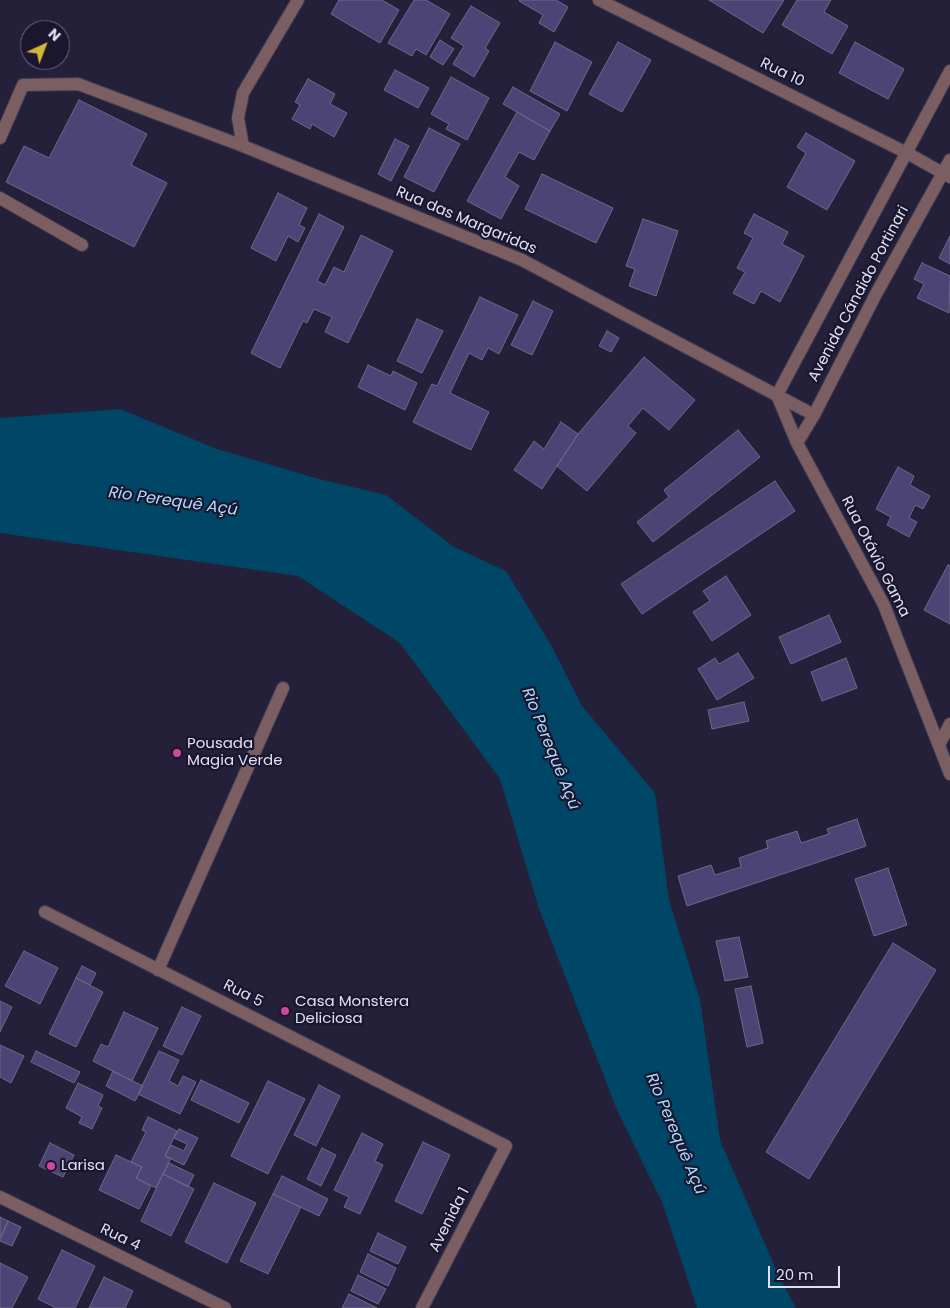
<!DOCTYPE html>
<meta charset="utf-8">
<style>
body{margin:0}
#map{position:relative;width:950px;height:1308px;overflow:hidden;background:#242039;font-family:Poppins,sans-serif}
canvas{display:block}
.north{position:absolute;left:20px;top:20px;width:50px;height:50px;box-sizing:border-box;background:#1b162f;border:1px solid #6a677d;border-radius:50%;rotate:43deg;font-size:14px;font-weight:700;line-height:20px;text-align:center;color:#e1e0f1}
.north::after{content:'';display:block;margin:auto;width:18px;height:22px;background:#d4b635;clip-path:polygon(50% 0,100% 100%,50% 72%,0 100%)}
.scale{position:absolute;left:768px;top:1266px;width:72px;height:22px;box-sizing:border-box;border:2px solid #e1e0f1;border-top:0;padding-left:6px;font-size:15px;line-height:18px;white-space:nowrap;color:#e1e0f1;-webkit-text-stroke:4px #1b162f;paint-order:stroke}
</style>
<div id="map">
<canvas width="950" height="1308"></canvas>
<div class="north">N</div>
<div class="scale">20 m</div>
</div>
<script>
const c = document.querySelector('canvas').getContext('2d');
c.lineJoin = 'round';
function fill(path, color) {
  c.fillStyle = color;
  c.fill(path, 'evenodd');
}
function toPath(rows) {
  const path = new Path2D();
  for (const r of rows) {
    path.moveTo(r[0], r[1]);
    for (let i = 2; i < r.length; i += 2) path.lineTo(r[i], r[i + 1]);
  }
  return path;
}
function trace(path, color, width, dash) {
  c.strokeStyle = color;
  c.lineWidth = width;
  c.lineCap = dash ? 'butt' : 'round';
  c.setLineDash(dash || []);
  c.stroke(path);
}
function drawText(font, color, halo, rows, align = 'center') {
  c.font = font + ' Poppins,sans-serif';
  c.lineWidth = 4.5;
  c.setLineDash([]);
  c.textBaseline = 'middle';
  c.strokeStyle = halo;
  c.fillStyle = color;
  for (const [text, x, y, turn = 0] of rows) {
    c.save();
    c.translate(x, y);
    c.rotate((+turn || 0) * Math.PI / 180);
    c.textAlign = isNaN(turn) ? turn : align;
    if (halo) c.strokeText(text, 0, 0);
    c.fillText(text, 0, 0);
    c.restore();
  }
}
fill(toPath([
 [120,409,217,449,319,479,386,495,454,547,506,571,551,645,582,706,655,793,669,900,700,1000,720,1140,778,1274,796,1308,697,1308,662,1202,617,1110,539,909,500,779,400,643,298,576,0,533,0,418]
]), '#004666');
const building = toPath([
 [339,0,382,0,399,10,380,43,331,14,339,0],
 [414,0,426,0,450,14,426,55,416,49,412,56,388,43,414,0],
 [520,0,556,0,568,7,554,32,539,23,543,15,519,1,520,0],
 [709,0,784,0,763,33,709,0],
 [797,0,831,0,824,12,848,26,832,54,782,25,797,0],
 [471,6,500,23,485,48,489,51,474,77,453,64,464,46,451,38,471,6],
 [440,40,454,49,443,65,430,57,440,40],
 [555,42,592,62,567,111,530,91,555,42],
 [618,42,651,60,622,112,589,94,618,42],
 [855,42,904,69,888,99,839,73,855,42],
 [395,70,429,88,418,108,384,90,395,70],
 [451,77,489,98,467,140,446,129,449,124,431,114,451,77],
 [308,79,335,94,330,104,347,113,334,137,312,124,310,129,292,119,300,105,295,102,308,79],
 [513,87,560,114,550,131,503,104,513,87],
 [79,100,147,134,131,165,167,183,134,247,6,182,24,146,49,158,79,100],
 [517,112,550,131,534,160,519,152,505,177,519,186,501,219,467,201,517,112],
 [429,128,460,144,434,192,404,177,429,128],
 [806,133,855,161,827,210,787,187,806,153,797,147,806,133],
 [395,139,409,146,391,181,378,174,395,139],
 [542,174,613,208,596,243,525,209,542,174],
 [278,193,307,208,299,225,305,228,298,242,288,236,276,261,251,248,278,193],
 [319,214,344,227,317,281,325,285,334,267,344,272,361,235,393,251,348,343,325,332,332,317,314,309,307,323,303,321,280,368,251,353,319,214],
 [754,214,788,232,782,244,804,256,780,302,761,291,754,304,733,293,745,272,737,268,753,238,744,233,754,214],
 [643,219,678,231,656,296,629,286,635,269,626,266,643,219],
 [950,236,950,264,939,258,950,236],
 [922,263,950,276,949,313,917,298,924,284,914,279,922,263],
 [480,297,518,315,499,354,488,348,482,360,469,353,450,393,489,412,471,450,413,422,432,384,437,386,480,297],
 [533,301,553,311,532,355,511,345,533,301],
 [417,319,443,331,422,373,397,361,417,319],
 [607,331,619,338,611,352,599,346,607,331],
 [644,357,695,400,669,430,643,408,628,426,636,433,587,491,557,466,578,434,644,357],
 [368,365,391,376,393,371,417,383,405,410,358,387,368,365],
 [561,422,578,434,542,489,514,470,534,441,544,449,561,422],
 [738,430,760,457,653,542,637,522,669,497,664,490,738,430],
 [898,467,914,476,910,485,930,496,923,509,915,505,909,518,917,522,909,537,887,525,891,517,876,509,898,467],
 [775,481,795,511,642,614,621,584,775,481],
 [948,565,950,566,950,624,924,610,948,565],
 [726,576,751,615,712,641,693,612,710,601,703,591,726,576],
 [829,615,841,642,791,664,779,637,829,615],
 [738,653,754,678,717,700,698,669,715,658,719,664,738,653],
 [846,658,857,688,822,701,811,672,846,658],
 [744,702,749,721,712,729,708,710,744,702],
 [857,819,866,846,687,906,678,876,711,865,715,875,741,867,739,858,768,848,766,841,797,831,801,843,829,834,827,829,857,819],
 [888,868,907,925,874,936,855,879,888,868],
 [739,937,748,977,725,981,716,941,739,937],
 [893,943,936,970,809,1179,766,1152,893,943],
 [24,951,58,968,40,1004,5,986,24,951],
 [82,966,96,973,90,985,76,978,82,966],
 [76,978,103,992,76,1047,49,1034,76,978],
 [751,986,763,1043,747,1047,735,989,751,986],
 [0,1001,12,1007,0,1032,0,1001],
 [182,1007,201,1016,182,1055,163,1046,182,1007],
 [124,1012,158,1028,132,1081,93,1061,101,1044,108,1047,124,1012],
 [0,1045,24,1056,11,1083,0,1077,0,1045],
 [36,1051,80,1072,74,1083,31,1062,36,1051],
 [159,1051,179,1060,169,1081,178,1086,183,1076,196,1082,180,1114,138,1094,159,1051],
 [113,1071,143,1086,135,1101,106,1086,113,1071],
 [201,1080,249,1103,239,1123,191,1100,201,1080],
 [268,1081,305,1099,268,1174,231,1156,268,1081],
 [78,1083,103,1095,98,1106,102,1108,92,1129,79,1123,82,1117,66,1108,78,1083],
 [319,1085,340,1096,316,1146,294,1135,319,1085],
 [148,1117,177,1131,165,1156,171,1158,156,1188,136,1178,142,1167,131,1162,146,1132,142,1130,148,1117],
 [179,1129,198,1138,184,1165,165,1156,171,1145,184,1151,187,1144,174,1138,179,1129],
 [362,1133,383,1144,375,1161,383,1165,360,1214,344,1207,349,1197,334,1190,362,1133],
 [423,1142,450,1155,422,1214,395,1201,423,1142],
 [50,1143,74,1155,63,1177,39,1166,50,1143],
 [322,1148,336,1155,321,1186,307,1179,322,1148],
 [116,1155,142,1167,136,1178,151,1186,139,1209,99,1190,116,1155],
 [169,1163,194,1175,188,1187,163,1174,169,1163],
 [163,1174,194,1189,171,1236,141,1221,163,1174],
 [282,1176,328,1199,319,1216,273,1194,282,1176],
 [214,1183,256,1203,227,1263,185,1242,214,1183],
 [273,1194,301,1207,268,1274,240,1261,273,1194],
 [0,1217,8,1221,0,1238,0,1217],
 [8,1221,21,1227,12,1246,0,1241,8,1221],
 [378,1233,406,1247,398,1264,370,1251,378,1233],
 [62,1250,95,1266,75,1308,56,1308,38,1299,62,1250],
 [368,1254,396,1268,388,1286,360,1272,368,1254],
 [0,1263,28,1277,12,1308,0,1308,0,1263],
 [358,1275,386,1289,378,1304,351,1291,358,1275],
 [104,1277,133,1291,125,1308,89,1308,104,1277],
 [349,1294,377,1308,342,1308,349,1294]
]);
fill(building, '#4c4475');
trace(building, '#6d6988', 1);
const minor = toPath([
 [298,0,243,93,238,118,243,146,522,260,814,415],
 [599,0,907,153,950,177],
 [0,138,23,85,78,84,243,146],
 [0,198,82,245],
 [939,745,950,724],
 [45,912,506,1146,422,1308],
 [158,970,283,688],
 [0,1197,225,1308]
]);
const tertiary = toPath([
 [950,71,777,395,797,443,884,605,950,774],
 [797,443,814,415,876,294,950,160]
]);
trace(minor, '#3e3b53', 14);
trace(tertiary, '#3e3b53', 14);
trace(minor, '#7a5e61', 12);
trace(tertiary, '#7a5e61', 12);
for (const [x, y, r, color] of [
 [177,753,5,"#d1479c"],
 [285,1011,5,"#d1479c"],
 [51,1166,5,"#d1479c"]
]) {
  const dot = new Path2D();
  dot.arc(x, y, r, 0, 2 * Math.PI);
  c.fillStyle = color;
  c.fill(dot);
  trace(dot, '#1b162f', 2);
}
drawText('15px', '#e1e0f1', '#1b162f', [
 ["Rua 10",782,73,26],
 ["Rua das Margaridas",466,221,23],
 ["Avenida Cándido Portinari",859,294,-62],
 ["Rua Otávio Gama",875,557,63],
 ["Rua 5",243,994,27],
 ["Avenida 1",450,1220,-63],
 ["Rua 4",120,1238,26]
]);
drawText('15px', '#e1e0f1', '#1b162f', [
 ["Pousada",187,744],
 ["Magia Verde",187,761],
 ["Casa Monstera",295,1002],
 ["Deliciosa",295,1019],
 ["Larisa",61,1166]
], 'left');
drawText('italic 16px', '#aadbfb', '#1b162f', [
 ["Rio Perequê Açú",173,502,8],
 ["Rio Perequê Açú",550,749,68],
 ["Rio Perequê Açú",675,1134,67]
]);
</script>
